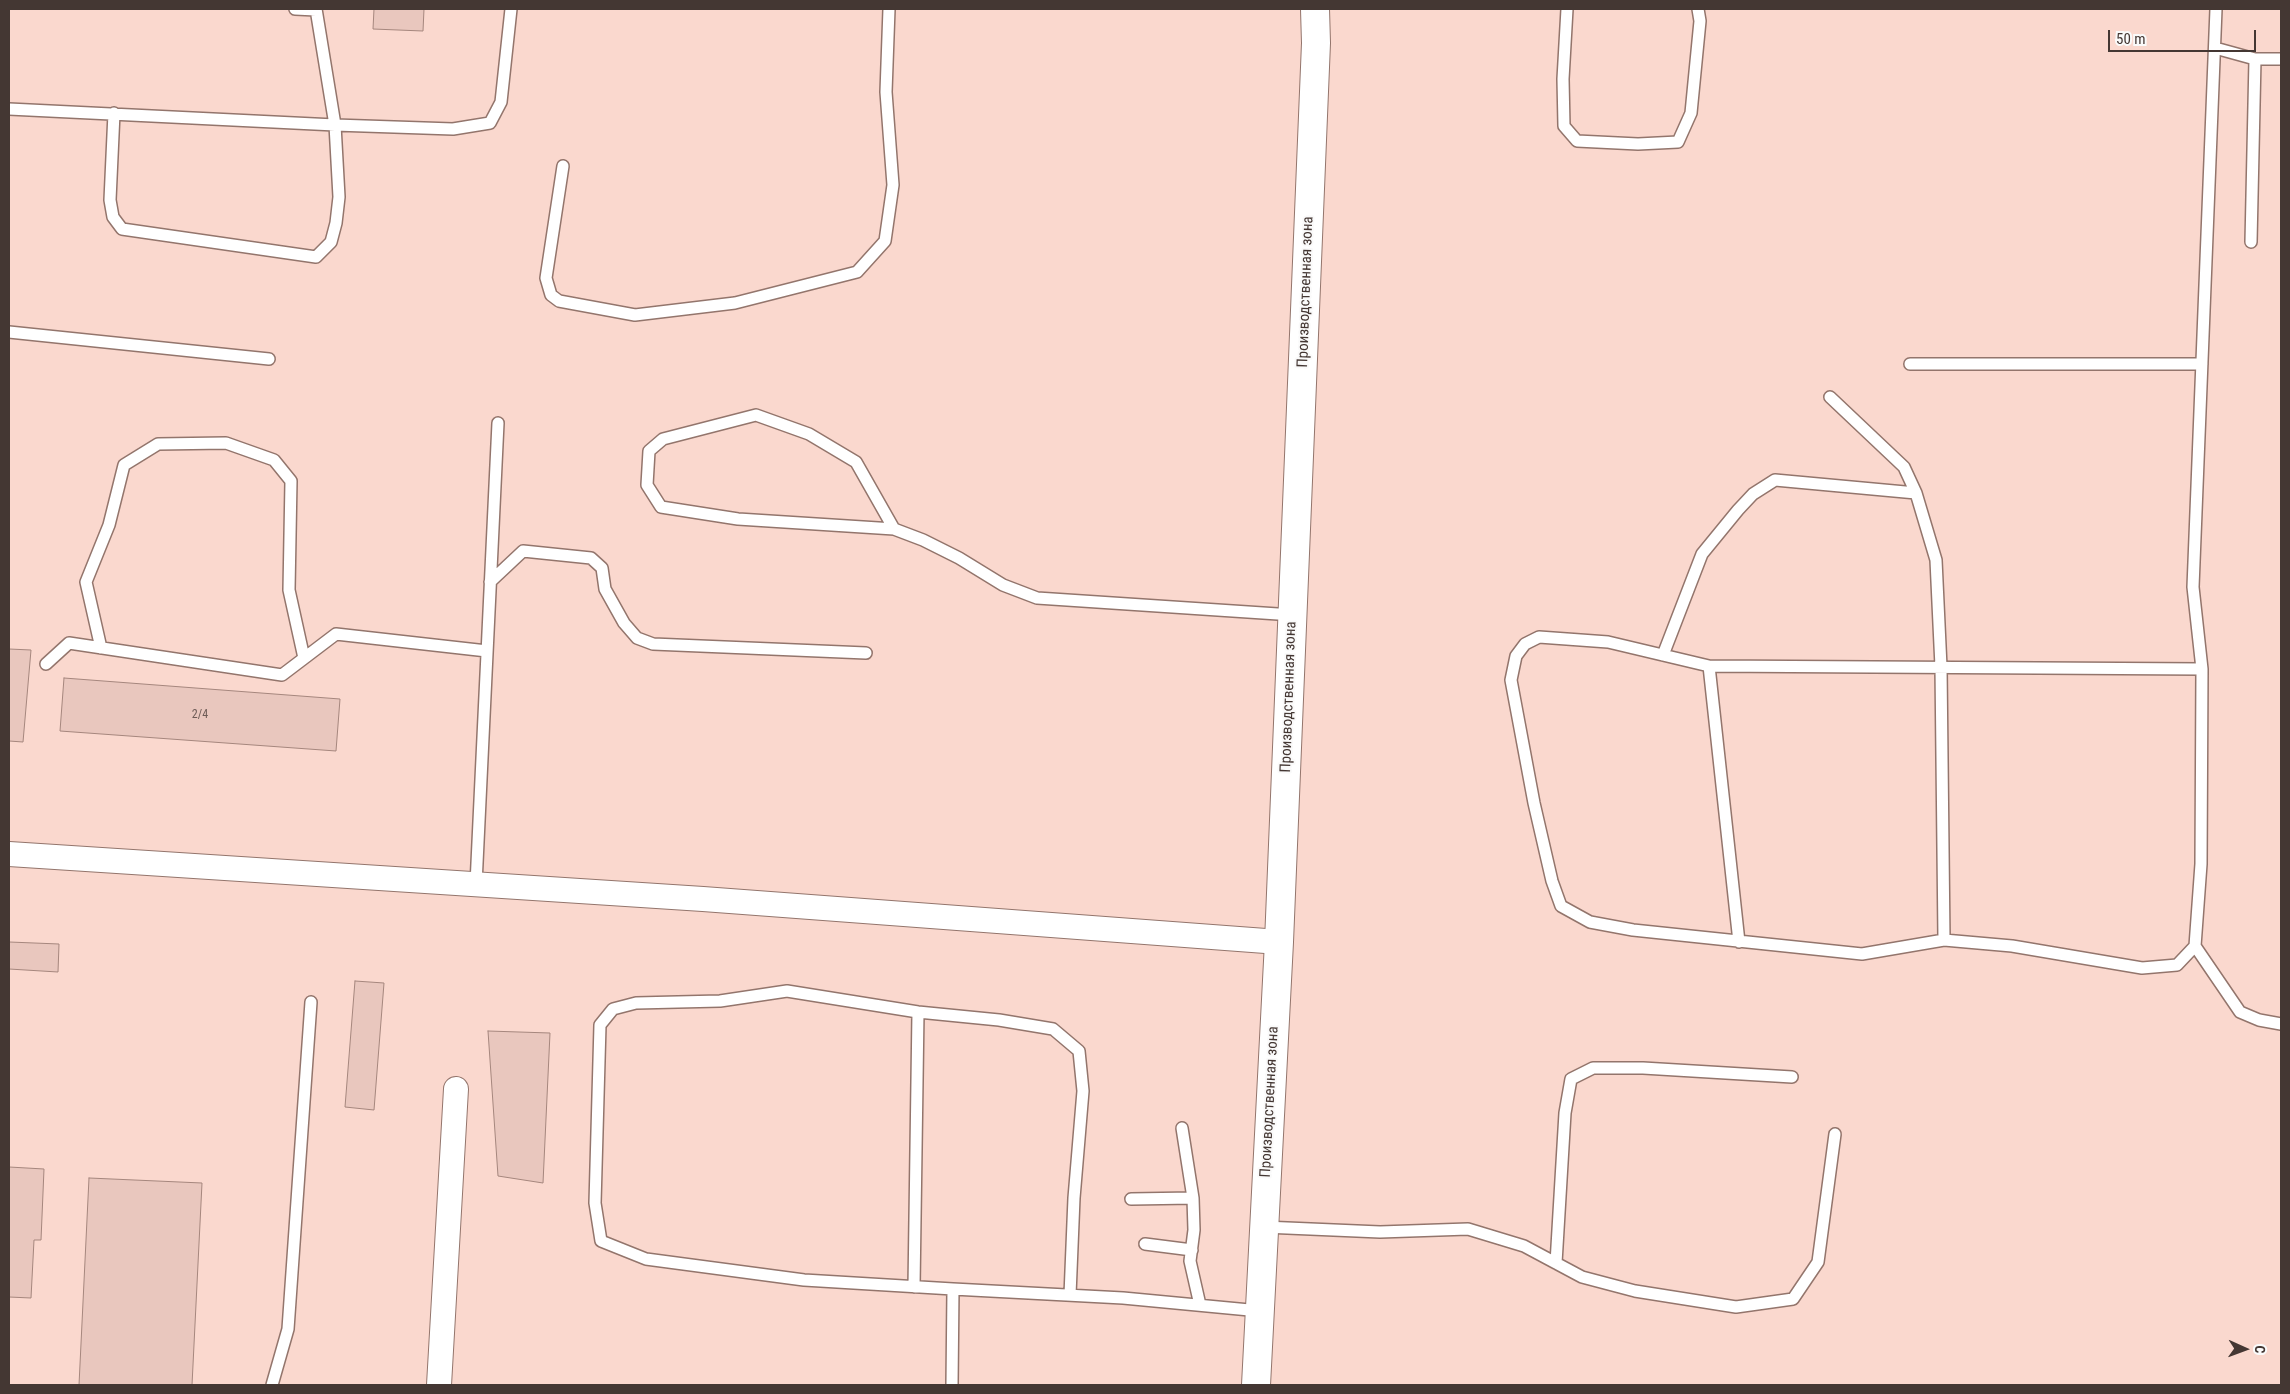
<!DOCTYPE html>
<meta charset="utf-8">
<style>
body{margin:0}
#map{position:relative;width:2290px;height:1394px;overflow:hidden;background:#fde8e2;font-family:"Roboto Condensed",sans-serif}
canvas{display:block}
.frame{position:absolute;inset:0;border:10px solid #443733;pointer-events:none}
.north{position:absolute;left:2220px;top:1324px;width:50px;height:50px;-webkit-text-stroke:4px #fafafa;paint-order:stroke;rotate:92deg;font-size:14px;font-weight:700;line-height:20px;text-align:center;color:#443733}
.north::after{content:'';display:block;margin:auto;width:18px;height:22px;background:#443733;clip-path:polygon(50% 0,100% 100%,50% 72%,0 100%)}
.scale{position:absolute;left:2108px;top:30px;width:148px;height:22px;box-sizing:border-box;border:2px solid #443733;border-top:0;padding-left:6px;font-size:15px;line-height:18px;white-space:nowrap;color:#443733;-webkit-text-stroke:4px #fafafa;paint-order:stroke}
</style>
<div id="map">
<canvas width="2290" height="1394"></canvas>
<div class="frame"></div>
<div class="north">С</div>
<div class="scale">50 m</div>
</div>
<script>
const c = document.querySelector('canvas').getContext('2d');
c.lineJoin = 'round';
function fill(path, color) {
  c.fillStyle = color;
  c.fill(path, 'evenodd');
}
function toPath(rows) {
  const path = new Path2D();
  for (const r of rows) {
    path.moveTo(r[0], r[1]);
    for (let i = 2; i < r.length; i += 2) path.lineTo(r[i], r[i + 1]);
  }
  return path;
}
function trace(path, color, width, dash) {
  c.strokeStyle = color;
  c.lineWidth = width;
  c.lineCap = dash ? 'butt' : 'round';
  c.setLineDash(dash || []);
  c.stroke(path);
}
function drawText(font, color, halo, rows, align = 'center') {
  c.font = font + ' "Roboto Condensed",sans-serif';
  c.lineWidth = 4;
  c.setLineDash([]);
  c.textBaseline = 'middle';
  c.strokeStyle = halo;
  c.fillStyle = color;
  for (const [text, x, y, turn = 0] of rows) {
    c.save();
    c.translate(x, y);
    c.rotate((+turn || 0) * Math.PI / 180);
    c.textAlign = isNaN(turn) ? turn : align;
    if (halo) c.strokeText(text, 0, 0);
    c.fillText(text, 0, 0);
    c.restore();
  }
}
fill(toPath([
 [9,9,2281,9,2281,1385,9,1385]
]), '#fad8ce');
const building = toPath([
 [374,9,424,9,423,31,373,29,374,9],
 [9,649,31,650,23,742,9,741,9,649],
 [64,678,340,699,336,751,60,731,64,678],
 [9,942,59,944,58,972,9,969,9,942],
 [355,981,384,983,374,1110,345,1107,355,981],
 [488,1031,550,1033,543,1183,498,1176,488,1031],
 [9,1167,44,1169,41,1240,34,1240,31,1298,9,1297,9,1167],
 [89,1178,202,1183,192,1385,79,1385,89,1178]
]);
fill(building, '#e9c7be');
trace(building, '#a6877e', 1);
const service = toPath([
 [295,9,316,10],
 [1567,9,1563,79,1564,126,1577,141,1638,144,1678,142,1691,113,1700,21,1698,9],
 [2215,48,2255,59,2281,59],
 [9,109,335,125,316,9],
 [114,113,110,200,113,217,122,229,316,257,331,242,336,223,339,197,335,125,453,129,490,123,501,102,511,9],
 [563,166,546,278,551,295,559,301,635,315,735,303,857,272,885,241,893,185,886,92,889,9],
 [2251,242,2255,59],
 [9,332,269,359],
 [1910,364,2202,364],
 [1830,397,1904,467,1916,493,1936,560,1941,667,1944,940],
 [894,529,856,462,809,434,756,415,663,439,649,451,647,485,661,507,738,519,894,529,923,540,959,558,1003,585,1037,598,1293,615],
 [490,582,523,551,591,558,602,568,605,589,624,623,637,638,653,644,866,653],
 [101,648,86,582,109,525,124,465,158,444,226,443,274,460,291,481,289,590,304,658],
 [1663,655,1702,554,1738,510,1753,494,1775,480,1916,493],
 [46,664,69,643,282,675,336,634,487,651],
 [1709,666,1739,942],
 [2202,669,1709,666,1608,642,1539,637,1525,644,1516,656,1511,680,1534,803,1552,881,1561,906,1590,922,1633,930,1862,954,1944,940,2012,946,2142,968,2177,965,2195,946,2201,864,2202,669,2193,587,2216,9],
 [476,884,498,423],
 [2195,946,2240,1012,2259,1020,2281,1024],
 [1182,1128,1193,1198,1194,1230,1190,1261,1200,1305],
 [1131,1199,1193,1198],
 [1264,1227,1380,1232,1468,1229,1524,1246,1582,1277,1635,1291,1736,1307,1793,1299,1818,1262,1835,1134],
 [1145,1244,1192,1250],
 [1556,1263,1565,1113,1571,1079,1593,1068,1643,1068,1792,1077],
 [914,1287,918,1012],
 [1070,1295,1074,1198,1083,1091,1079,1051,1053,1029,999,1020,918,1012,787,991,720,1001,636,1003,613,1009,600,1025,595,1203,601,1241,646,1259,804,1280,953,1289,1123,1298,1260,1311],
 [272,1385,288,1329,311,1002],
 [952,1385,953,1289]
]);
const minor = toPath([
 [9,854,703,899,1279,942],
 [439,1385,456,1089]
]);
const secondary = toPath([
 [1256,1385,1279,942,1316,43,1315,9]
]);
trace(service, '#93756c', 14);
trace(minor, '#93756c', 26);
trace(secondary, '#93756c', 30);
trace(service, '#fff', 11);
trace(minor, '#fff', 24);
trace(secondary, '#fff', 28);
drawText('12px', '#6d5b56', null, [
 ["2/4",200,715]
]);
drawText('15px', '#443733', '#fafafa', [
 ["Производственная зона",1306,292,-88],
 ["Производственная зона",1289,697,-88],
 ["Производственная зона",1270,1102,-87]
]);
</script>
